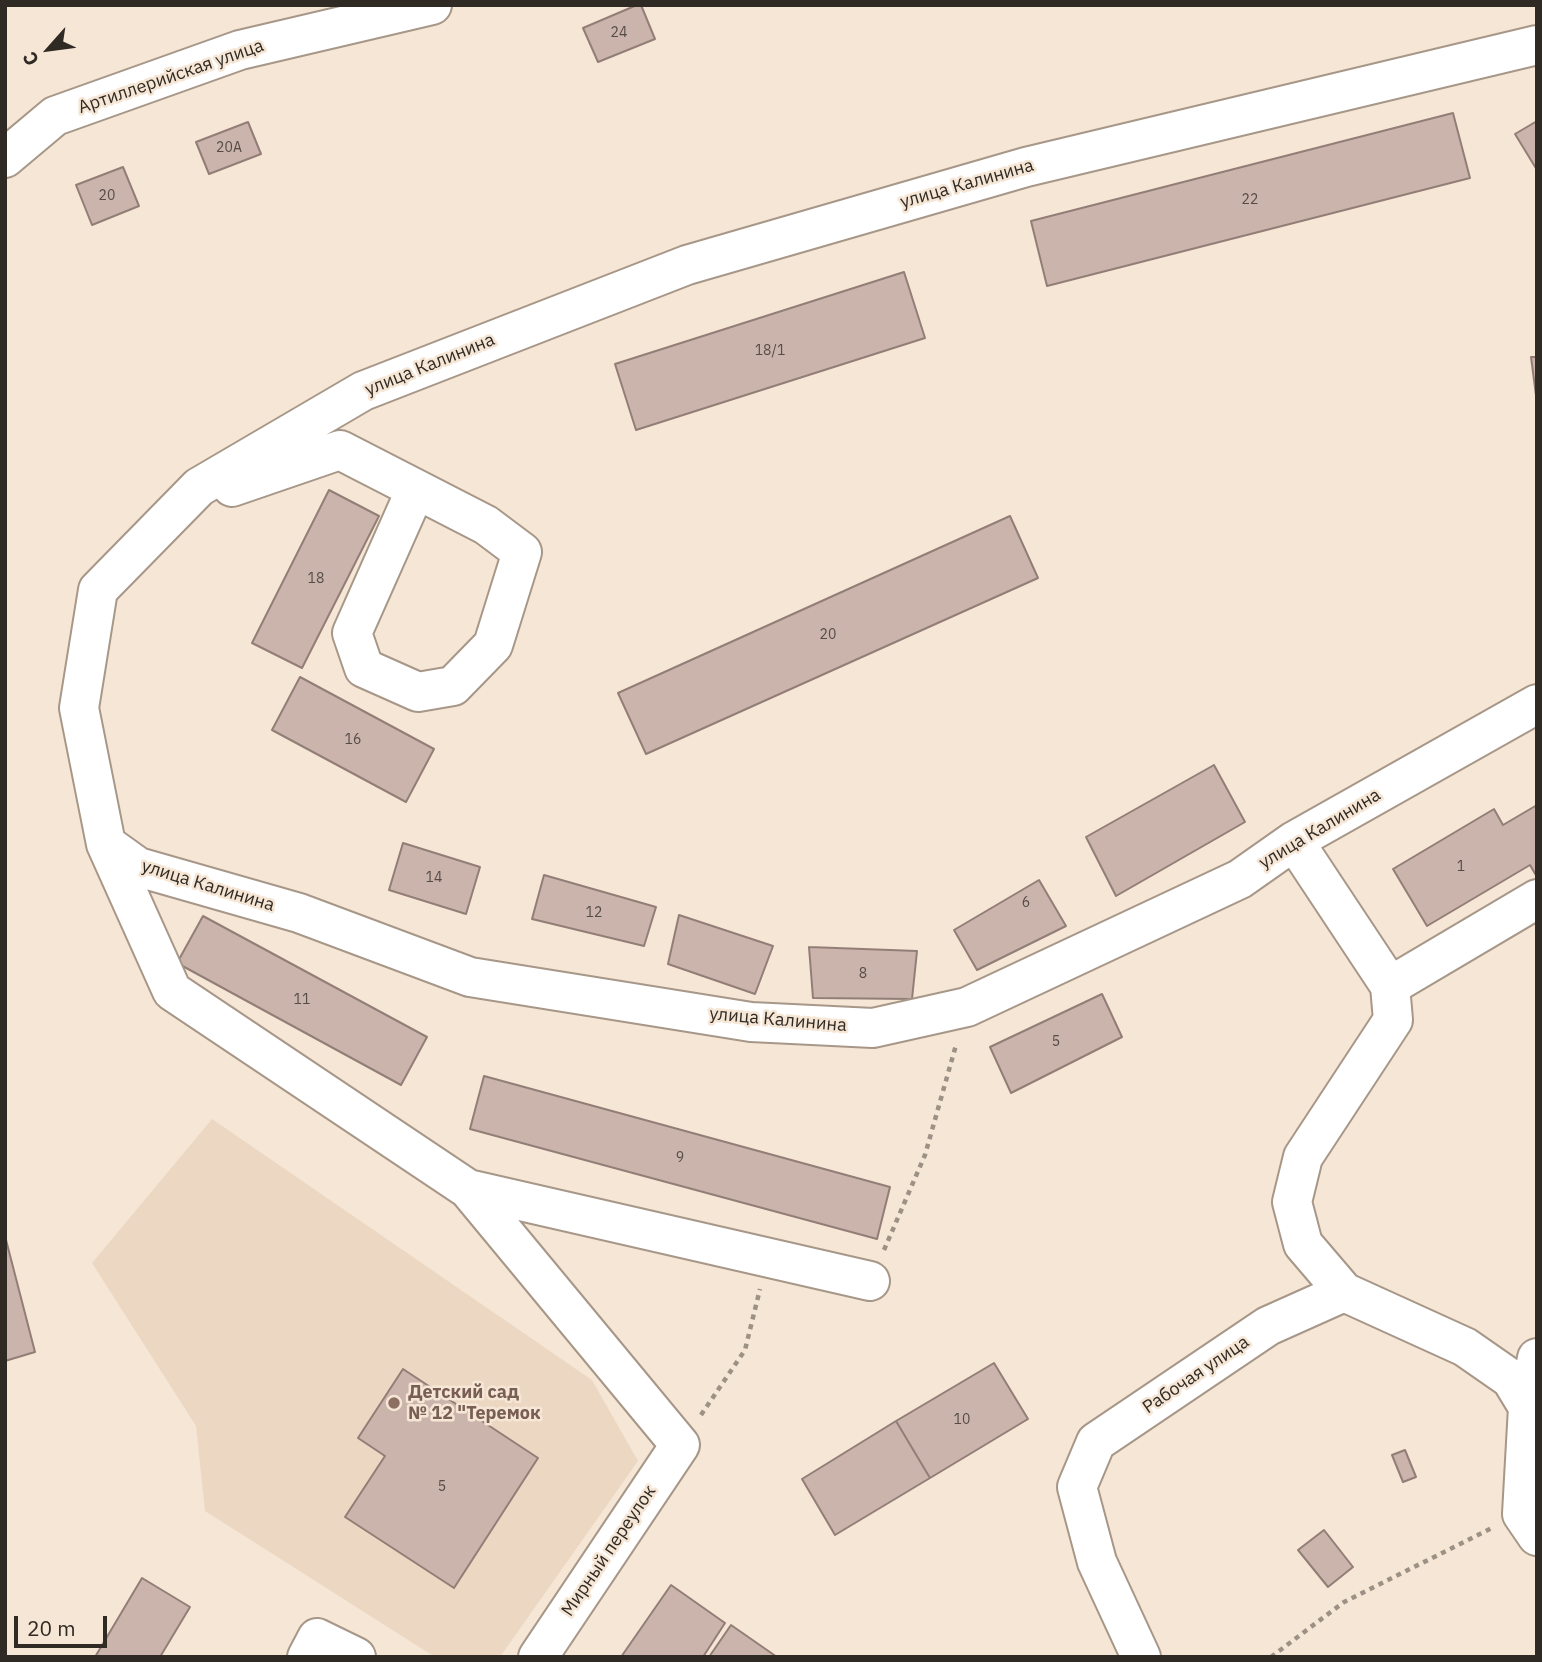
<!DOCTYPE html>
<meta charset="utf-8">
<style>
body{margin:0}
#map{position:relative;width:1542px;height:1662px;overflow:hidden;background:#f6e6d5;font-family:"IBM Plex Sans",sans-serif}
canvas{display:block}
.frame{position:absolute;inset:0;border:7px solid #302a24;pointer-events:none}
.north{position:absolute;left:14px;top:14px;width:70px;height:70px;-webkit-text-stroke:5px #f6e6d5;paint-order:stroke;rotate:242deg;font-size:19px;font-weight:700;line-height:28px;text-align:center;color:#302a24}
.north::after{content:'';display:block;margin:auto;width:24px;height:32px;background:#302a24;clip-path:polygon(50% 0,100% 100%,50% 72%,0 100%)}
.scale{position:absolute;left:14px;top:1616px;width:93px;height:32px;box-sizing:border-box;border:4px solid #302a24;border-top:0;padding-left:9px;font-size:21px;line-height:24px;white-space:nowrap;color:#302a24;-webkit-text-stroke:5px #f6e6d5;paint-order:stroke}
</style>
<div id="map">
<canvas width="1542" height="1662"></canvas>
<div class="frame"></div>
<div class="north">С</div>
<div class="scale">20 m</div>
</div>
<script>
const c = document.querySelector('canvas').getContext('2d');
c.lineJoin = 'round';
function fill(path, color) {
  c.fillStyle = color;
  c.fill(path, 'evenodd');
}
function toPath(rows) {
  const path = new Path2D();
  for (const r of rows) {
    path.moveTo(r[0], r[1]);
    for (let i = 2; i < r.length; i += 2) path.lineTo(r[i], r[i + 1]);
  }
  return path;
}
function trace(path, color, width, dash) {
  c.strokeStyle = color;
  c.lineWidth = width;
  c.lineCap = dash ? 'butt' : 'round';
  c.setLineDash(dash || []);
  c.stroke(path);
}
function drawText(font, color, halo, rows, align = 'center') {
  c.font = font + ' "IBM Plex Sans",sans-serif';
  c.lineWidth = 5;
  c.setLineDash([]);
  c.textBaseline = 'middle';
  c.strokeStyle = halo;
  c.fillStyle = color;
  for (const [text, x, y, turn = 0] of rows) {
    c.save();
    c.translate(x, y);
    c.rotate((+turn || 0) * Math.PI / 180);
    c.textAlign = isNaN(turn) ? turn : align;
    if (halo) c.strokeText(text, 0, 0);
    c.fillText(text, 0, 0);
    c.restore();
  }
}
fill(toPath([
 [212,1119,592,1380,638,1461,500,1657,435,1657,205,1511,196,1426,92,1263]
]), '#ecd7c2');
const building = toPath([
 [637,5,641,5,655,39,598,62,583,28,637,5],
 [1453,113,1470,178,1047,286,1031,221,1453,113],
 [1537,121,1537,170,1515,134,1537,121],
 [248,122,261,154,209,174,196,142,248,122],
 [123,167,139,206,92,225,76,185,123,167],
 [904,272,925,338,636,430,615,364,904,272],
 [1531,357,1537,357,1537,403,1531,357],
 [329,490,379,516,302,668,252,643,329,490],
 [1010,516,1038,578,646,754,618,693,1010,516],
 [300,677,434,749,406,802,272,730,300,677],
 [1214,765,1245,822,1116,896,1086,837,1214,765],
 [1537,805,1537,877,1530,865,1427,926,1393,869,1494,809,1503,825,1537,805],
 [403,843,480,867,466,914,389,890,403,843],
 [544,875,656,907,644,946,532,919,544,875],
 [1039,880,1066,926,977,970,954,930,1039,880],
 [679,915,773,946,755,994,668,964,679,915],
 [203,916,427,1037,401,1085,177,963,203,916],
 [809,947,917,951,912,999,813,998,809,947],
 [1102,994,1122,1037,1011,1093,990,1047,1102,994],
 [484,1076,890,1187,877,1239,470,1129,484,1076],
 [5,1236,35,1352,5,1361,5,1236],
 [994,1363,1028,1419,930,1478,896,1421,994,1363],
 [403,1369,538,1458,454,1588,345,1517,385,1456,358,1438,403,1369],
 [896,1421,930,1478,835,1535,802,1479,896,1421],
 [1405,1450,1416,1477,1403,1482,1392,1455,1405,1450],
 [1324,1530,1353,1567,1328,1587,1298,1550,1324,1530],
 [142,1578,190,1607,160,1657,95,1657,142,1578],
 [671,1585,725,1623,703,1657,621,1657,671,1585],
 [731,1625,777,1657,709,1657,731,1625]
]);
fill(building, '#cab4ac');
trace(building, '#937e77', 2);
const minor = toPath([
 [5,158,55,116,240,50,432,5],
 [232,487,340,450,486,525,522,552,493,645,453,686,418,692,364,668,352,633,416,489],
 [1294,841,1390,986,1393,1020,1303,1157,1292,1202,1303,1244,1344,1292,1465,1347,1511,1379,1528,1407,1522,1514,1537,1536],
 [106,844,138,867,299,913,470,977,751,1022,873,1028,967,1007,1240,879,1294,841,1537,704],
 [1390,986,1537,899],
 [468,1189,870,1281],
 [1528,1407,1537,1358],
 [307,1657,317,1638,356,1657],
 [538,1657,680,1445,468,1189,172,991,106,844,79,708,98,590,199,487,363,391,687,265,1026,167,1537,45],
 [1141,1657,1097,1562,1077,1487,1096,1442,1268,1326,1344,1292]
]);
trace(minor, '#a79788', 42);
trace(toPath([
 [884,1250,925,1155,956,1045],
 [701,1415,745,1350,760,1289],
 [1271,1657,1344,1602,1492,1528]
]), '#9c9185', 4.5, [5, 5]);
trace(minor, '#fff', 38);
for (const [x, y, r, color] of [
 [394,1403,7,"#8d6e63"]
]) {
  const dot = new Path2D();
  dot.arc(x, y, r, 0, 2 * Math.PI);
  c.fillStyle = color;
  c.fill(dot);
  trace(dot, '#f6e6d5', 2.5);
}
drawText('14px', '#564c46', null, [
 ["24",619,33],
 ["20А",229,148],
 ["20",107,196],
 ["22",1250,200],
 ["18/1",770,351],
 ["18",316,579],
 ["20",828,635],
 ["16",353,740],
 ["1",1461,867],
 ["14",434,878],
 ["6",1026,903],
 ["12",594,913],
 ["8",863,974],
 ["11",302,1000],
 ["5",1056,1042],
 ["9",680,1158],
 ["10",962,1420],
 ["5",442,1487]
]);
drawText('18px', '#302a24', '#f6e6d5', [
 ["Артиллерийская улица",171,77,-19],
 ["улица Калинина",967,184,-16],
 ["улица Калинина",430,365,-22],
 ["улица Калинина",1320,829,-31],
 ["улица Калинина",208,886,17],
 ["улица Калинина",778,1020,5],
 ["Рабочая улица",1196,1375,-34],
 ["Мирный переулок",609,1551,-56]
]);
drawText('bold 18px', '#785e54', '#f6e6d5', [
 ["Детский сад",408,1393],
 ["№ 12 \"Теремок",408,1414]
], 'left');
</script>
